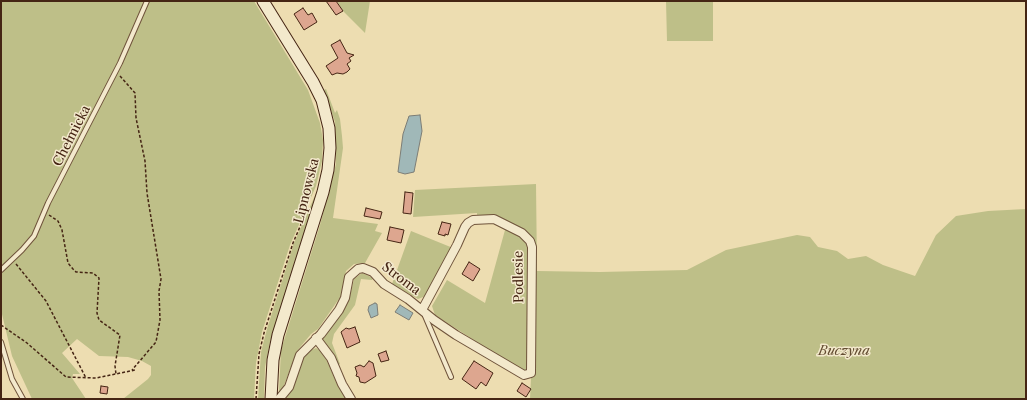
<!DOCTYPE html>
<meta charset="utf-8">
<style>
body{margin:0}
#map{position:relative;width:1027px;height:400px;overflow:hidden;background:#edddb1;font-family:"Libre Caslon Text",serif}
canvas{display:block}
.frame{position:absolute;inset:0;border:2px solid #452514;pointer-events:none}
</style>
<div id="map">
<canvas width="1027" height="400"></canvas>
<div class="frame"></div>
</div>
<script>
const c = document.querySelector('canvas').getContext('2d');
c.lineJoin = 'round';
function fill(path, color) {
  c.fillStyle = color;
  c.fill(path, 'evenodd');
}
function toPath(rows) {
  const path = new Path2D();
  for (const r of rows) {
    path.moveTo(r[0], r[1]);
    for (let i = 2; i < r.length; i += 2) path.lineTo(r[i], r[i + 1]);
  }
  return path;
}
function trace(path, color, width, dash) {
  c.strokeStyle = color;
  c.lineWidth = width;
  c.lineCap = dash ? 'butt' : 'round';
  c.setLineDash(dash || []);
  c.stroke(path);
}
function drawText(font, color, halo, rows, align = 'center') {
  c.font = font + ' "Libre Caslon Text",serif';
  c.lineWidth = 3;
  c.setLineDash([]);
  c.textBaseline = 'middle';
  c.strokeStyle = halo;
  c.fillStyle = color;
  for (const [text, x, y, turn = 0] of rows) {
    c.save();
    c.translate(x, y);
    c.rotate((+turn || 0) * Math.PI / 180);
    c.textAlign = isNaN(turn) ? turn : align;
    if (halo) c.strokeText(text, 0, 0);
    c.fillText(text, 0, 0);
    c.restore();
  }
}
fill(toPath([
 [1,1,254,1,308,90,320,123,323,140,322,161,316,186,290,245,262,332,256,363,254,399,123,399,148,379,151,375,151,366,142,361,128,357,99,356,77,339,62,353,80,374,73,374,72,378,86,399,32,399,12,356,1,310],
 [337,1,370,1,365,33,343,11],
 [666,1,713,1,713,41,667,41],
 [326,89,335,113,337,110,340,119,342,136,343,148,333,218,378,224,375,231,382,233,365,263,354,264,346,271,341,296,318,329,311,334,297,351,283,388,279,391,281,350,320,225,336,164,335,122,324,90],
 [536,184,537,271,600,272,687,270,726,250,797,235,810,237,818,247,837,251,848,259,866,256,883,265,915,276,936,235,956,216,988,211,1026,209,1026,399,530,399,531,377,435,315,432,306,447,280,485,303,505,230,494,224,477,224,477,213,413,217,415,190],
 [317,191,270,342,265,367,264,399,258,399,261,352,267,329,294,243],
 [411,231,453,248,426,296,418,299,392,284],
 [362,273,373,278,372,280,361,279,355,305,334,334,332,343,340,364,337,365,322,339,349,300,354,279],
 [316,348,321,351,327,361,336,382,346,399,286,399,303,359,309,351]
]), '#bebf88');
const water = toPath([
 [420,115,422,131,414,172,405,174,398,172,403,134,409,116,420,115],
 [375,303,377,304,378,315,371,318,368,310,369,306,375,303],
 [400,305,413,313,409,320,395,312,400,305]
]);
fill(water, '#a0b8b8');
trace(water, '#7c7d76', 1);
const building = toPath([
 [326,1,336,1,343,11,336,15,326,1],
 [303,8,308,15,312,13,317,22,304,30,294,14,303,8],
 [340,40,347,53,354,55,349,58,351,61,347,64,350,69,347,72,343,74,337,73,332,75,326,66,338,58,331,45,340,40],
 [405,192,413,193,411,214,403,213,405,192],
 [366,208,382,212,380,219,364,216,366,208],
 [442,222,451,224,448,235,445,234,445,236,438,234,442,222],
 [390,227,404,230,401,243,387,240,390,227],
 [469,262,480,269,473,281,462,274,469,262],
 [355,327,360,342,347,348,341,332,346,328,349,329,355,327],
 [386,351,389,360,381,362,378,354,386,351],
 [369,361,373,363,376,376,365,383,360,382,359,377,356,376,357,373,355,367,360,365,364,367,369,361],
 [474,361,493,373,486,386,481,382,476,389,462,379,474,361],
 [522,383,531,389,526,397,517,391,522,383],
 [101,386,108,387,107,394,100,393,101,386]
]);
fill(building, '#dda68f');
trace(building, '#452514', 1);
const service = toPath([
 [1,270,22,250,34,236,48,203,120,63,147,1],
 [425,316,451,377],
 [1,342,12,379,23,399]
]);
const minor = toPath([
 [316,338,331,358,342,384,351,399],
 [279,399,289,387,300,355,321,334,339,310,345,298,349,277,358,269,363,268,373,272,384,284,408,299,434,320,456,335,524,375,531,373,532,247,530,241,522,233,494,219,473,220,468,223,465,227,457,245,422,310]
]);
const secondary = toPath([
 [263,1,313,82,322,100,329,128,330,148,328,170,323,192,278,335,273,360,271,399]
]);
trace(service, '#6f533b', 6);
trace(minor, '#6f533b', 10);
trace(secondary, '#452514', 13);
trace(toPath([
 [120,76,135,93,136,118,145,161,147,193,161,279,159,291,160,320,156,342,132,370],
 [49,215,58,221,62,230,68,263,73,269,76,272,93,273,99,278,97,313,99,320,120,335,115,366,116,374],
 [16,264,46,301,86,378],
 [1,325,27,343,66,377,96,378,135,370],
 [256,399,259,354,264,333,293,243,305,215]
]), '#452514', 1.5, [3, 2]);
trace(service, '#f3e9cc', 4);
trace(minor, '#f3e9cc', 8);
trace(secondary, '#f3e9cc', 11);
drawText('13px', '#452514', '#f3e9cc', [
 ["Chełmicka",72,136,-63],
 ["Lipnowska",307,191,-76],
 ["Podlesie",519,277,-91],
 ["Stroma",401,279,37]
]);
drawText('italic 13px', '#634c31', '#f3e9cc', [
 ["Buczyna",844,351]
]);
</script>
